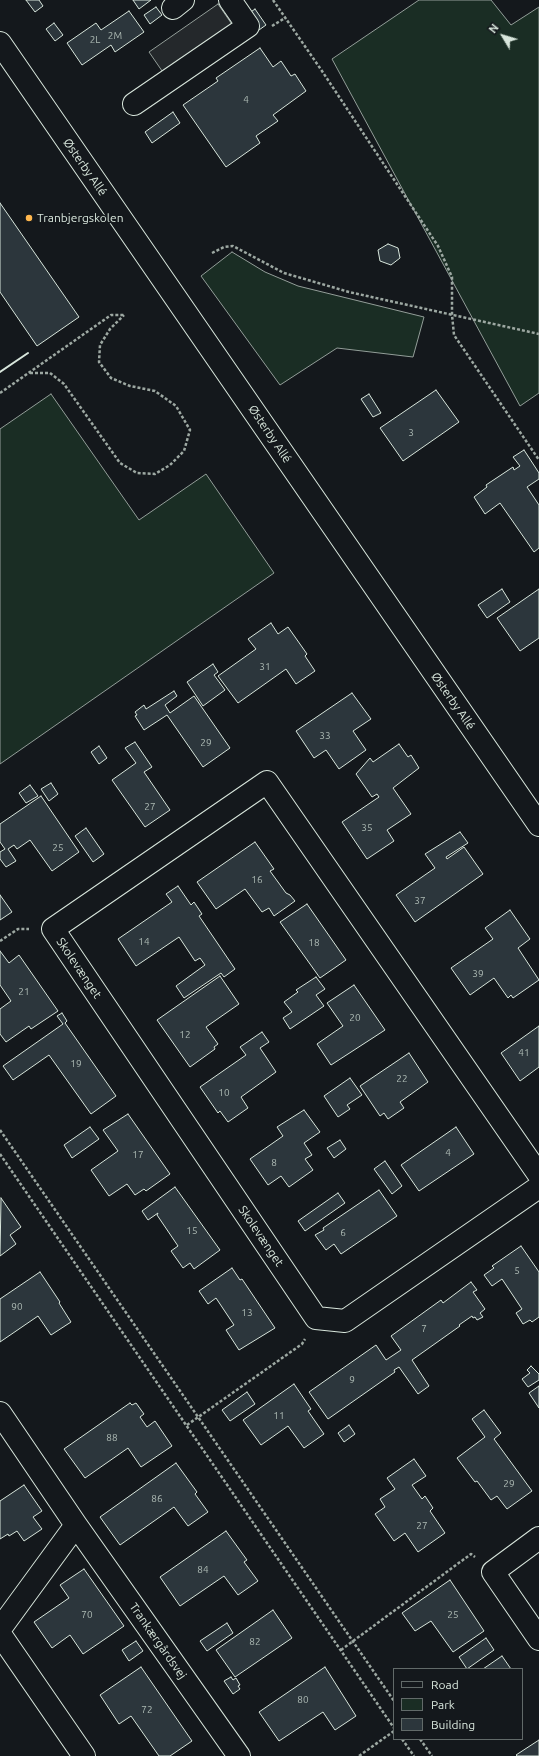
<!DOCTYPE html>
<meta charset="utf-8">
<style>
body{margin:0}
#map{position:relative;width:539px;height:1756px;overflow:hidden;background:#14181c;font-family:Ubuntu,sans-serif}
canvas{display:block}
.legend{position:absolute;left:393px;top:1668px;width:130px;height:72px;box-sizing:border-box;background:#14181c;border:1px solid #626a69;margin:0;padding:5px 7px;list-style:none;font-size:12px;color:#d8e6dc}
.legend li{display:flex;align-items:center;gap:8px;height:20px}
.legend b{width:20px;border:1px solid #626a69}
.north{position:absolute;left:483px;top:16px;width:40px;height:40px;-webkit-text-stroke:3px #14181c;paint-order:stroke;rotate:308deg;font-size:11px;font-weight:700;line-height:16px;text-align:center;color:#d8e6dc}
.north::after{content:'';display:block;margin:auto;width:14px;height:18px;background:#d8e6dc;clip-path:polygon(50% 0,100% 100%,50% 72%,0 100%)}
</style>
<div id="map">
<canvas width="539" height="1756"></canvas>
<ul class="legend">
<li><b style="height:5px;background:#14181c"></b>Road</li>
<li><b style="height:11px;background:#1a2d24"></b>Park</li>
<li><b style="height:11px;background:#2c363c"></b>Building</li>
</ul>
<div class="north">N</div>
</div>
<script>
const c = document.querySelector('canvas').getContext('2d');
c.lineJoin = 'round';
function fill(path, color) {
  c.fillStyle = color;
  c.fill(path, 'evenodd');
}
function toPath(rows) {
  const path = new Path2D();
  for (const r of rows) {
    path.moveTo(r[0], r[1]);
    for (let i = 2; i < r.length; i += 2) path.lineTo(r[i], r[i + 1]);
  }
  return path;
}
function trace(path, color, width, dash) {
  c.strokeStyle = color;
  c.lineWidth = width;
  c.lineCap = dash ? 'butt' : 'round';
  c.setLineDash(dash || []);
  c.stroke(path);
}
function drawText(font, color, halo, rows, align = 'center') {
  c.font = font + ' Ubuntu,sans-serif';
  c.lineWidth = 3;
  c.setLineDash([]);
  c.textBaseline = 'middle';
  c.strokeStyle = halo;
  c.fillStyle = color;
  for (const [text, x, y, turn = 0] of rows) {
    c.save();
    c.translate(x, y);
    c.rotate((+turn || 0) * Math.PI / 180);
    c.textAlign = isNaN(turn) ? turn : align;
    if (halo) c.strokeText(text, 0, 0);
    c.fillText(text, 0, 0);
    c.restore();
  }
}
const green = toPath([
 [419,0,491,0,511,25,539,7,539,393,520,406,332,59,419,0],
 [232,252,265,272,298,286,424,317,413,357,337,348,280,385,201,276,232,252],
 [51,394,139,520,206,474,274,573,0,764,0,429,51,394]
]);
fill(green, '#1a2d24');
trace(green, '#939e99', 1);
const parking = toPath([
 [218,4,238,33,169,81,149,52,218,4]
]);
fill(parking, '#24282b');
trace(parking, '#939e99', 1);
const building = toPath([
 [26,0,39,0,43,6,35,12,26,0],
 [133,0,151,0,139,9,133,0],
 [156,7,162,15,150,24,144,15,156,7],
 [255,9,266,25,259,30,248,14,255,9],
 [129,11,144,32,115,52,111,45,82,65,67,43,96,23,101,30,129,11],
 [54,23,63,35,55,41,46,29,54,23],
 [260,48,273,67,281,61,291,76,295,74,306,91,273,115,278,121,256,136,260,143,226,167,183,105,218,81,216,78,260,48],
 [173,112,180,123,152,143,145,132,173,112],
 [0,203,79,317,37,346,0,292,0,203],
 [388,244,398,248,400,258,391,265,380,261,378,250,388,244],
 [436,390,459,422,403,461,380,428,436,390],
 [369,394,381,413,373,417,361,399,369,394],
 [524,450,539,473,539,479,527,487,539,505,539,548,534,552,500,503,485,514,474,497,487,487,486,485,513,467,514,470,520,466,513,457,524,450],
 [502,589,510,602,487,618,478,605,502,589],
 [539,589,539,638,520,651,497,618,539,589],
 [271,623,278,634,288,627,307,654,305,656,315,671,296,684,286,669,238,703,218,676,256,649,248,639,271,623],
 [213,664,218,672,214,675,225,690,203,706,187,682,213,664],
 [174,691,177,696,165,705,170,713,194,696,230,748,203,767,167,715,144,730,135,716,137,715,135,712,144,705,146,709,174,691],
 [352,693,371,719,353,731,366,750,339,769,326,750,314,758,296,731,352,693],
 [135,742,152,767,144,772,170,810,145,827,112,780,136,763,125,748,135,742],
 [399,744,408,757,411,755,419,768,393,788,411,814,387,830,394,841,367,859,342,822,379,797,377,794,372,797,356,774,370,758,373,762,399,744],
 [99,746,107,758,99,764,91,752,99,746],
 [51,783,58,794,49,801,41,789,51,783],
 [30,785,38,796,26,803,19,793,30,785],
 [41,796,79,852,52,871,30,840,17,849,14,845,8,849,16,861,6,867,0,859,0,852,5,849,0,842,0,824,41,796],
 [86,828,104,854,93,862,75,836,86,828],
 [460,832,468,843,446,857,447,859,464,847,483,874,415,922,396,895,435,868,425,854,460,832],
 [255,842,274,869,270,871,286,893,290,895,295,901,274,916,269,908,262,912,245,889,216,909,197,882,255,842],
 [178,886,191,905,194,902,202,914,199,916,235,969,224,977,221,973,184,998,176,986,205,965,200,958,195,961,179,937,136,966,118,939,172,902,166,894,178,886],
 [0,895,12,912,0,920,0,895],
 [307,904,346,960,320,978,280,922,307,904],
 [510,910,530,939,518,948,539,980,513,998,511,995,508,998,494,978,470,995,451,968,493,939,485,928,510,910],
 [0,951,9,963,19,955,58,1011,31,1029,29,1026,6,1042,0,1034,0,1009,11,1001,0,985,0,951],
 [220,976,239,1004,206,1027,218,1044,214,1047,215,1049,190,1067,157,1020,220,976],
 [316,977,325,989,316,995,324,1006,290,1029,283,1018,292,1012,284,1002,298,992,296,990,316,977],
 [354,985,385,1030,331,1065,317,1044,343,1026,327,1003,354,985],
 [62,1013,67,1021,65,1023,116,1096,91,1114,49,1055,13,1080,3,1066,63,1024,57,1016,62,1013],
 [539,1026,539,1067,520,1081,501,1053,539,1026],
 [262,1032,269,1042,260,1048,276,1072,241,1097,248,1108,228,1122,220,1111,218,1113,200,1087,246,1055,240,1047,262,1032],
 [409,1053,428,1082,400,1102,404,1108,388,1119,384,1113,380,1116,360,1086,409,1053],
 [350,1078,362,1095,347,1105,350,1109,338,1117,324,1096,350,1078],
 [304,1110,320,1132,304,1143,312,1155,305,1159,313,1170,289,1187,281,1176,268,1185,250,1159,283,1136,277,1127,304,1110],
 [128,1114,170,1174,146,1191,144,1189,135,1195,127,1184,109,1196,91,1170,118,1151,103,1130,128,1114],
 [90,1127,99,1139,72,1158,64,1145,90,1127],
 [456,1127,474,1154,419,1191,401,1165,456,1127],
 [340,1140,346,1149,334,1158,327,1148,340,1140],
 [385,1161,402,1186,392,1194,374,1169,385,1161],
 [175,1187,220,1250,194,1269,190,1263,183,1268,171,1251,178,1246,157,1215,158,1213,148,1220,142,1211,175,1187],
 [379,1190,397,1216,341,1254,334,1244,326,1250,315,1235,324,1230,323,1228,379,1190],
 [338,1193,345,1203,305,1231,298,1221,338,1193],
 [1,1198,21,1227,10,1235,16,1244,0,1256,1,1198],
 [521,1246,539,1272,539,1317,532,1322,530,1320,523,1324,516,1313,522,1309,502,1279,492,1286,484,1275,494,1268,492,1266,521,1246],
 [232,1268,240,1280,242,1279,275,1328,239,1350,226,1330,234,1325,216,1298,208,1304,199,1291,232,1268],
 [40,1272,60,1302,59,1303,71,1322,51,1335,38,1316,0,1342,0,1299,40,1272],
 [471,1282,477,1290,473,1292,485,1309,480,1313,483,1317,477,1320,475,1317,473,1318,472,1316,459,1325,460,1326,412,1360,429,1386,418,1394,399,1367,394,1370,395,1372,328,1419,309,1392,376,1345,386,1360,401,1350,391,1336,441,1300,443,1303,471,1282],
 [531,1366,539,1374,539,1380,528,1387,522,1379,530,1373,527,1370,531,1366],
 [294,1384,311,1409,308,1411,324,1434,304,1448,288,1426,261,1445,243,1420,294,1384],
 [539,1386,539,1408,529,1393,539,1386],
 [247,1392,255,1404,230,1421,222,1410,247,1392],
 [130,1403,132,1405,136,1403,144,1414,140,1417,147,1427,155,1421,172,1446,141,1467,128,1448,85,1478,64,1449,130,1403],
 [484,1410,501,1433,494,1439,532,1491,507,1509,497,1496,491,1500,477,1481,475,1482,457,1458,485,1437,472,1419,484,1410],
 [349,1425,355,1434,344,1442,338,1433,349,1425],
 [414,1459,426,1476,412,1485,422,1499,425,1496,433,1508,430,1511,445,1533,418,1552,405,1533,394,1541,375,1514,385,1507,380,1499,395,1489,387,1478,414,1459],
 [176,1463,197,1492,195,1494,208,1512,188,1526,174,1507,120,1545,100,1517,176,1463],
 [24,1485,42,1511,33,1517,42,1529,24,1541,17,1531,9,1536,8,1534,0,1539,0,1501,24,1485],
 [226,1531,247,1560,244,1562,258,1581,238,1595,224,1576,180,1606,160,1577,226,1531],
 [84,1569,124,1626,83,1654,70,1635,52,1648,34,1622,69,1598,60,1585,84,1569],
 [450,1580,484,1631,453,1652,431,1621,415,1631,402,1613,450,1580],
 [273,1610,292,1638,235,1677,216,1650,273,1610],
 [227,1623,233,1633,207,1651,200,1641,227,1623],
 [486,1638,494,1650,467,1669,459,1657,486,1638],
 [136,1641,143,1651,129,1661,122,1650,136,1641],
 [502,1656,511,1669,483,1669,502,1656],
 [141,1667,192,1741,170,1756,159,1756,131,1716,119,1724,100,1695,141,1667],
 [325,1667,356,1716,335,1730,323,1712,279,1741,259,1712,325,1667],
 [231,1677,233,1680,236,1678,240,1685,238,1686,240,1689,233,1694,224,1681,231,1677],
 [539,1740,539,1756,517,1756,516,1755,539,1740]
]);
fill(building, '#2c363c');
trace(building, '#d8e6dc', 1);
const minor = toPath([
 [173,8,183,0],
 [0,43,539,825],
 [134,104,248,26,230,0],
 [539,1175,267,782,53,929,316,1318,345,1321,539,1187],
 [0,1413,76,1525,239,1756],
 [539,1538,493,1572,539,1639],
 [0,1629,76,1525],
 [0,1634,84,1756]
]);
trace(minor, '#d8e6dc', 24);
trace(toPath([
 [273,0,322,71,438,246,452,277,452,315,454,335,539,460],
 [272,26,285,18],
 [212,253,224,247,233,246,284,273,349,292,539,334],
 [30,373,50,373,64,384,120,463,137,473,155,474,170,465,184,451,190,430,176,406,155,391,130,386,111,378,99,362,100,345,110,329,124,315],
 [0,393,111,315,124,315],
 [0,941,18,929,29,929],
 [0,1130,394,1701],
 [0,1154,394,1728],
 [187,1425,302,1344,305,1339],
 [341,1650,471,1554,475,1557],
 [402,1739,414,1756],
 [420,1739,432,1756],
 [359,1756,394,1731]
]), '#9da8a2', 2.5, [3, 2]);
trace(minor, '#14181c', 22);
trace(toPath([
 [0,372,28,353]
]), '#d8e6dc', 2);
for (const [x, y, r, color] of [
 [29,218,4,"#ffb74d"]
]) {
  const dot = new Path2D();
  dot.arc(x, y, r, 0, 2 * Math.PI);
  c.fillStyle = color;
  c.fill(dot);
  trace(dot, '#14181c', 1.5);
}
drawText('10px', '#adbab4', null, [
 ["2M",115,36],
 ["2L",95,40],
 ["4",246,100],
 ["3",411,433],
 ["31",265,667],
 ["33",325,736],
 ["29",206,743],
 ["27",150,807],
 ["35",367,828],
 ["25",58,848],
 ["16",257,880],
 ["37",420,901],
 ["14",144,942],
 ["18",314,943],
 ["39",478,974],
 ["21",24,992],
 ["20",355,1018],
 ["12",185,1035],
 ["41",524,1053],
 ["19",76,1064],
 ["22",402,1079],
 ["10",224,1093],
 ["4",448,1153],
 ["17",138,1155],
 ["8",274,1163],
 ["15",192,1231],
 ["6",343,1233],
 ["5",517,1271],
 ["90",17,1307],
 ["13",247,1313],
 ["7",424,1329],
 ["9",352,1380],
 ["11",279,1416],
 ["88",112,1438],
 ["29",509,1484],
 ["86",157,1499],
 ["27",422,1526],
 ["84",203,1570],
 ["70",87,1615],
 ["25",453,1615],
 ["82",255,1642],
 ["80",303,1700],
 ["72",147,1710]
]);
drawText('12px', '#d8e6dc', '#14181c', [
 ["Østerby Allé",85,167,55],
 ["Østerby Allé",270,434,56],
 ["Østerby Allé",453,701,55],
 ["Skolevænget",79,968,56],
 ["Skolevænget",261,1236,56],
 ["Trankærgårdsvej",158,1641,55]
]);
drawText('12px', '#d8e6dc', '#14181c', [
 ["Tranbjergskolen",37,218]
], 'left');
</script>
